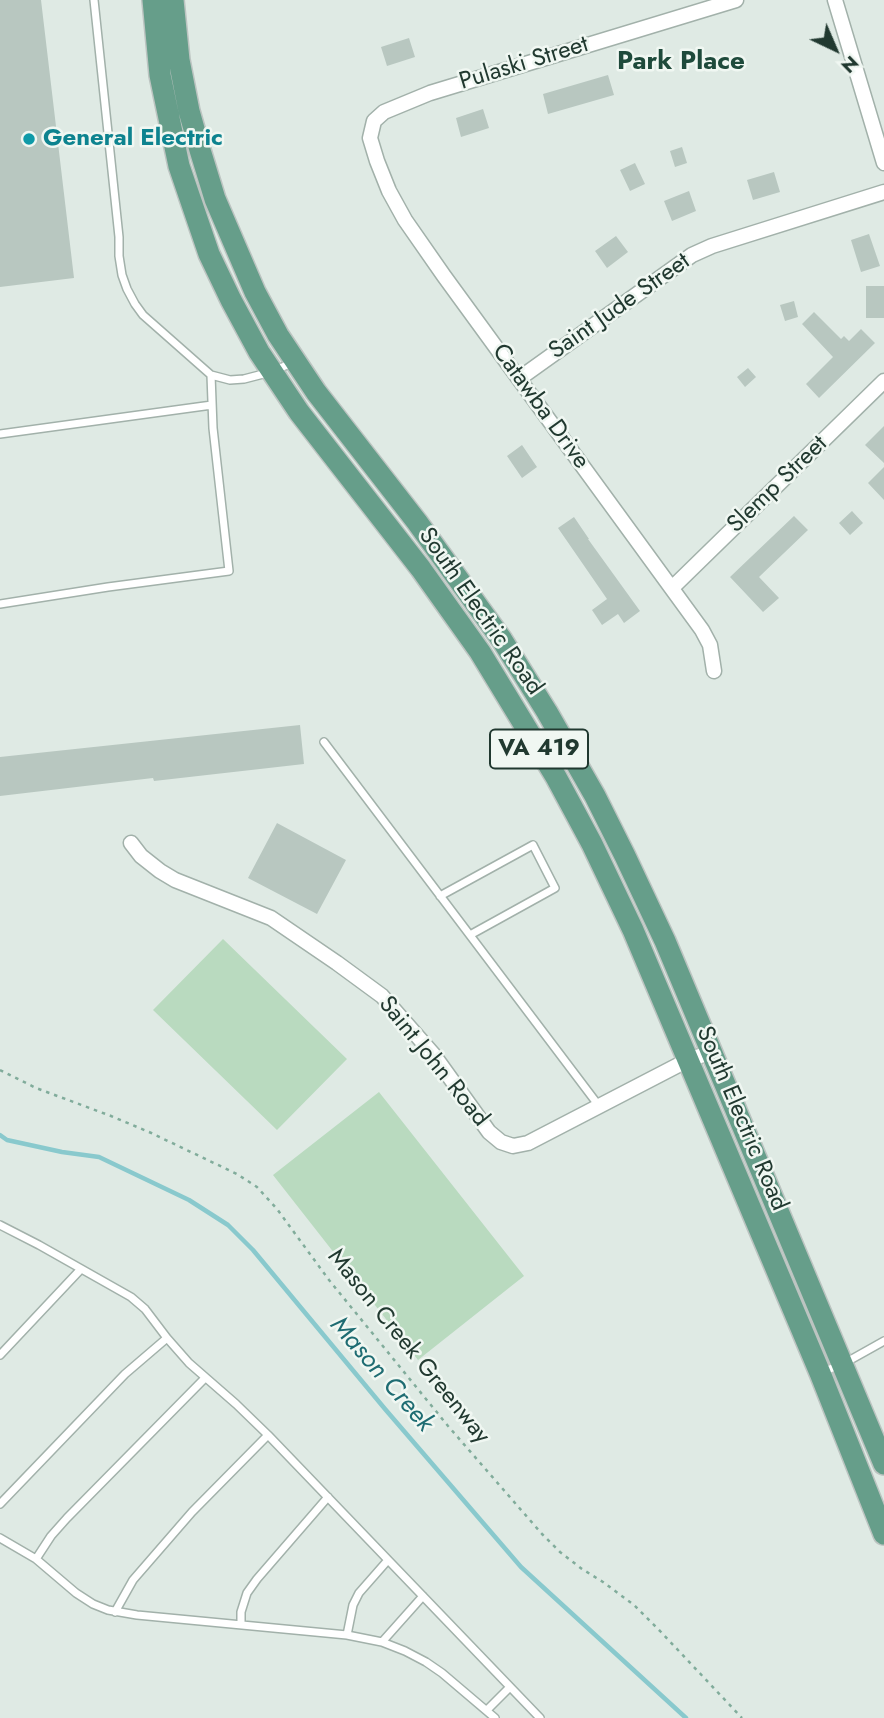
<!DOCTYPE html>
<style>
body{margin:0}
#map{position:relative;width:884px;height:1718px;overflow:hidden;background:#dfeae4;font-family:Jost,sans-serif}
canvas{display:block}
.north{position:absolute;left:800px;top:14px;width:70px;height:70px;-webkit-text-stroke:5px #f0f7f2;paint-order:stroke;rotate:136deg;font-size:19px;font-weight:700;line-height:28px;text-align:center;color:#213930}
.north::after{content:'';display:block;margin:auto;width:24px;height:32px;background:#213930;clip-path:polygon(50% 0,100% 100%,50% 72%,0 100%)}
</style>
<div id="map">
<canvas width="884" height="1718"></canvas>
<div class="north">N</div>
</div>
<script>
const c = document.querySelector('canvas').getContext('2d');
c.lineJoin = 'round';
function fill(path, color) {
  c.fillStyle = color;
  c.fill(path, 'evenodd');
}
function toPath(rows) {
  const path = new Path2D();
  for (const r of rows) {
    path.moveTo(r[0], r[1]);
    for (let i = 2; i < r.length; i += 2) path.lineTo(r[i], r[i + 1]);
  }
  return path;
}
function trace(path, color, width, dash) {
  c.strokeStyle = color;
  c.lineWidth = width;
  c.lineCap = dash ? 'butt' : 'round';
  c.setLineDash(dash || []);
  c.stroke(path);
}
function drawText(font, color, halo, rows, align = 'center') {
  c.font = font + ' Jost,sans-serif';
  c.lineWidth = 5;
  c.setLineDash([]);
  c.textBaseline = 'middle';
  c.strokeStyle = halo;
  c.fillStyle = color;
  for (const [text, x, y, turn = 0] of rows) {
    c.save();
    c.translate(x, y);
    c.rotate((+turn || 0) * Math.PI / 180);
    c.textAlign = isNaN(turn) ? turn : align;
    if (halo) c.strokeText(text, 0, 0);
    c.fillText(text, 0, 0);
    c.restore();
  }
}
fill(toPath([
 [223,939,347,1059,277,1130,153,1010],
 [379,1092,524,1276,418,1360,273,1175]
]), '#b9dabf');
trace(toPath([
 [0,1135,7,1140,62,1152,99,1157,189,1200,228,1225,253,1250,385,1409,521,1567,686,1718]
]), '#89c9cd', 4.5);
fill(toPath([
 [0,0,41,0,74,278,0,287],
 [409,38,415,57,387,66,381,47],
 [608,75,614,95,548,114,543,94],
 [483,109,489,128,461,137,456,118],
 [682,147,687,163,675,167,670,151],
 [635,163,645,184,630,191,620,170],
 [774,172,780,192,753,200,747,180],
 [689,191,696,211,672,221,664,201],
 [869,234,880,266,861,272,851,240],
 [616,236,628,252,607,268,595,251],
 [866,286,884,286,884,318,866,318],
 [794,301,798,317,785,321,780,305],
 [814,312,841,339,844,336,849,341,861,329,875,343,819,398,806,384,833,357,802,324],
 [748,368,756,377,745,387,737,377],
 [884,426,884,463,865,445],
 [522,445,537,467,522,478,507,456],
 [884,467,884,500,868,483],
 [852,511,863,523,850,535,839,523],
 [794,516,808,530,759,577,779,598,763,612,730,577],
 [574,517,589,539,588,539,640,611,624,623,618,614,602,625,592,610,607,599,558,528],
 [300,725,304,764,154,781,153,778,0,796,0,757],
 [277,823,346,860,317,914,248,878]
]), '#b8c7c0');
const lane = toPath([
 [94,0,119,237,119,256,122,275,127,289,135,304,143,315,211,375,230,380,244,379,271,372,294,362],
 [0,434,212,405],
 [0,604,108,587,229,571,213,428,211,375],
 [324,742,599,1106],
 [440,896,533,845,555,888,470,935],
 [0,1225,39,1245,131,1297,145,1309,167,1338,189,1363,236,1404,268,1435,540,1718],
 [0,1355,81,1269],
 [822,1372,843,1364,884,1341],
 [0,1504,125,1374,167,1338],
 [0,1538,36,1559,76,1593,93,1604,108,1610,137,1615,347,1635,382,1642,405,1651,426,1662,442,1673,495,1718],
 [36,1559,51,1536,67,1518,205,1378],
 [115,1612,133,1580,192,1512,268,1435],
 [241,1625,241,1612,247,1593,257,1579,328,1497],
 [347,1635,353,1605,359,1593,388,1560],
 [382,1642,423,1596],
 [487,1710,510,1687]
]);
const street = toPath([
 [835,0,884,163],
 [520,378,692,255,712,246,884,192],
 [672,588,884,381],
 [714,671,710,645,702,630,444,276,405,220,389,191,377,161,370,138,374,121,384,112,430,93,736,0],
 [131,843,141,856,160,871,175,880,271,918,337,963,382,996,433,1054,489,1132,501,1142,513,1146,528,1143,688,1060,712,1052]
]);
const primary = toPath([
 [153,0,160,75,179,166,209,254,231,300,259,352,299,412,421,569,480,652,556,777,592,844,633,930,688,1060,820,1373,884,1534],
 [173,0,179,60,189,111,200,150,215,199,255,292,278,335,316,392,417,522,502,640,547,712,595,796,625,856,665,941,884,1464]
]);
trace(lane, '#a2b1aa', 10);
trace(street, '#a2b1aa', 17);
trace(primary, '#bcc4c1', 24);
trace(toPath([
 [0,1070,36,1088,111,1116,149,1132,237,1174,257,1187,277,1209,329,1280,448,1426,542,1534,560,1552,582,1569,603,1582,634,1605,660,1631,742,1718]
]), '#81ac9b', 2.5, [3.5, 5]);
trace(lane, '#fff', 7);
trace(street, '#fff', 14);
trace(primary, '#669e8a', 21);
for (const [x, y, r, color] of [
 [29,139,7,"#0f9aa8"]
]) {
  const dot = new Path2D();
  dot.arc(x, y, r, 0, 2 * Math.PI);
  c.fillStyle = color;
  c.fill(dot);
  trace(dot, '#f0f7f2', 2.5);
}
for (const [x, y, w] of [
 [539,749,98]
]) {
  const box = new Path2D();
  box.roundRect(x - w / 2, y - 19.5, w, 39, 5);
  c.fillStyle = '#f0f7f2';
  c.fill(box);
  trace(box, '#213930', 2);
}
drawText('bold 23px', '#213930', null, [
 ["VA 419",539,749]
]);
drawText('24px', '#213930', '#f0f7f2', [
 ["Pulaski Street",524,64,-17],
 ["Saint Jude Street",620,307,-35],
 ["Catawba Drive",540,407,54],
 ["Slemp Street",778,485,-44],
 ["South Electric Road",480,612,55],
 ["Saint John Road",433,1062,51],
 ["South Electric Road",741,1119,67],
 ["Mason Creek Greenway",408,1347,51]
]);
drawText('bold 24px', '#0d838f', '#f0f7f2', [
 ["General Electric",43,139]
], 'left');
drawText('bold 26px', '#1e4a3b', '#f0f7f2', [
 ["Park Place",681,63]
]);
drawText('italic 26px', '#1e6c72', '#f0f7f2', [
 ["Mason Creek",381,1375,49]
]);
</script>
